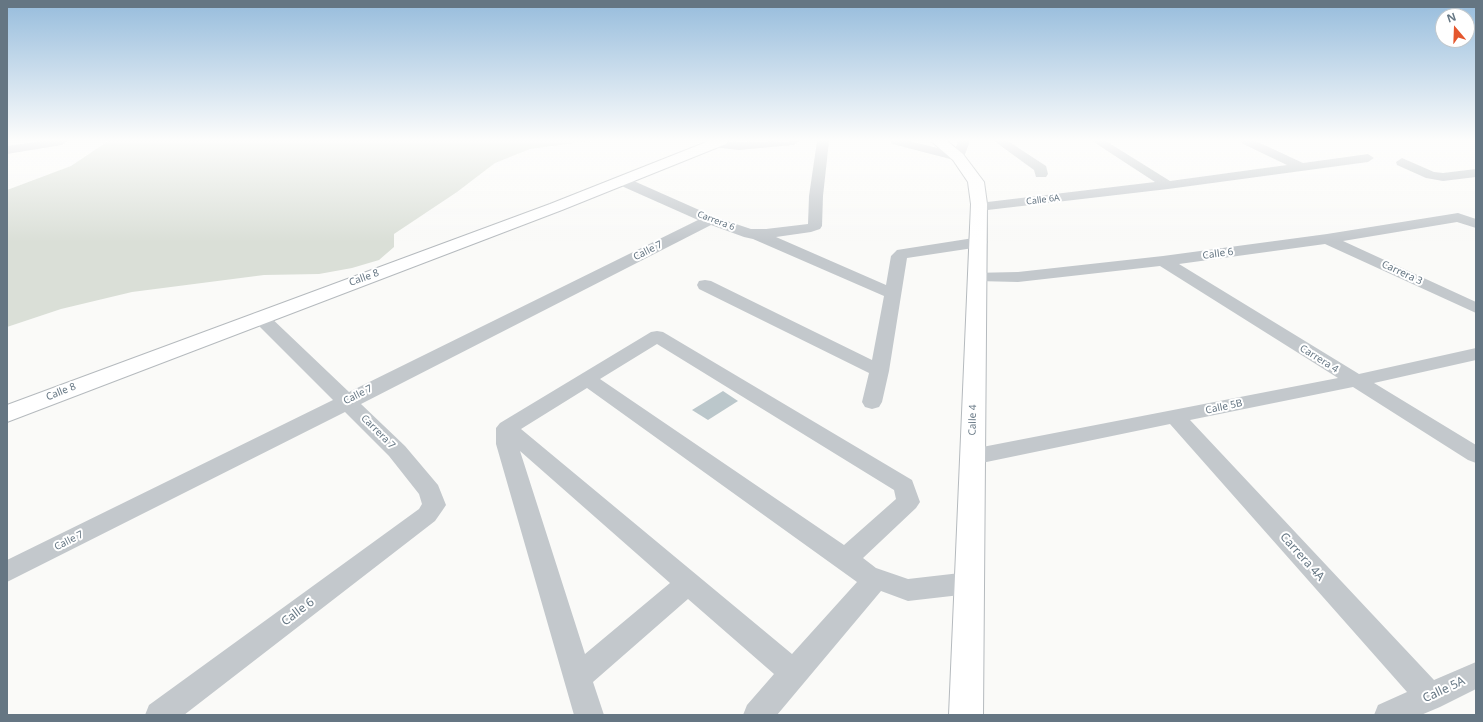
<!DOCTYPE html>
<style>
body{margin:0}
#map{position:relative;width:1483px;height:722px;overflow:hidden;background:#fafaf8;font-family:"Noto Sans",sans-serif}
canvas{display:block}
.frame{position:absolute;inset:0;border:8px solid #657683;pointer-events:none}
.north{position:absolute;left:1435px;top:8px;width:40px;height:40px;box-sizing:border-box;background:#fff;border:1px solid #c1c8cd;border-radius:50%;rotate:341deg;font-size:11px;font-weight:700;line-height:16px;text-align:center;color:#657683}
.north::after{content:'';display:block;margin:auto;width:14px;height:18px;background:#e4572e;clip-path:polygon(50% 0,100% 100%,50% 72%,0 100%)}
</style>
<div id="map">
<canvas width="1483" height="722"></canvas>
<div class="frame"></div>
<div class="north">N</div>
</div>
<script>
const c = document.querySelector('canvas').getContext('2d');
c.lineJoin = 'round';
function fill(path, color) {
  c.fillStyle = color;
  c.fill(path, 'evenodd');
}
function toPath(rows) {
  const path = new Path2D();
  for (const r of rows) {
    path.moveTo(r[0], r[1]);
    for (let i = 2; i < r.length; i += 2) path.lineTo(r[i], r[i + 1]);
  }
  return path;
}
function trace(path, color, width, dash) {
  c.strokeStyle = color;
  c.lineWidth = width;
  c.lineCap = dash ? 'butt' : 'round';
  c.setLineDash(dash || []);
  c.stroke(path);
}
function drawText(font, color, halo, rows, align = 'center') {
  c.font = font + ' "Noto Sans",sans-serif';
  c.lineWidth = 4;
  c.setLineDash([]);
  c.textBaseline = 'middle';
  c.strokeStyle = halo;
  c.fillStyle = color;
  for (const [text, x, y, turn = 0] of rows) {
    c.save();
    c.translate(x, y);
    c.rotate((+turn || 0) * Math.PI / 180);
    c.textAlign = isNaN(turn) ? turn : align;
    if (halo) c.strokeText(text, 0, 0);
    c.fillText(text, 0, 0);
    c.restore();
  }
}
fill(toPath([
 [108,141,591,141,530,149,495,163,457,192,394,234,394,247,379,260,352,268,319,274,264,275,132,292,61,309,7,327,7,190,71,166]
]), '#dadfd7');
fill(toPath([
 [723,391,738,401,708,420,692,410]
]), '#bbc7cb');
const major = toPath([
 [709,141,728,141,726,144,562,210,7,422,7,405,550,204,709,141],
 [931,141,947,141,963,154,984,182,987,204,983,715,949,715,971,204,968,182,953,160,931,141]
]);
trace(major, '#b5babe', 2);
fill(toPath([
 [41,141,68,141,62,145,7,154,7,146,41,141],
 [712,141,739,142,800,141,794,145,739,150,712,147,710,144,712,141],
 [817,141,829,141,823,196,822,226,820,229,811,232,776,237,886,285,891,256,897,250,980,237,985,239,988,242,985,245,980,247,907,258,889,371,882,402,879,407,872,409,865,407,862,402,869,373,699,289,697,285,699,281,705,280,711,281,872,360,884,296,753,239,744,237,711,225,361,404,405,446,438,485,446,505,442,511,435,521,184,715,145,715,149,705,419,509,422,504,419,494,389,456,345,412,7,582,7,560,333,400,254,321,251,317,254,313,260,312,266,313,349,392,698,220,617,184,615,181,617,178,627,178,715,217,751,229,766,229,808,224,809,196,817,141],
 [890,141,910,141,954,152,958,141,970,141,964,157,958,161,892,144,890,141],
 [994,141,1008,141,1046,166,1048,174,1046,177,1036,177,1034,170,994,141],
 [1092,141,1106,141,1170,181,1287,165,1243,144,1241,141,1256,141,1303,163,1368,154,1374,158,1368,162,1168,189,979,211,974,210,972,207,974,204,979,203,1155,182,1092,141],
 [1402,158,1434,172,1443,173,1476,169,1476,177,1443,181,1426,178,1397,165,1396,162,1402,158],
 [1458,213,1476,219,1476,228,1457,222,1343,241,1476,302,1476,313,1325,244,1179,264,1359,374,1476,348,1476,360,1374,383,1476,445,1476,463,1468,460,1353,387,1190,420,1434,680,1476,662,1476,689,1440,707,1421,715,1374,715,1378,705,1407,692,1170,424,972,465,964,462,961,457,964,452,972,449,1338,378,1160,266,1018,282,977,281,971,279,969,276,971,273,1018,272,1163,256,1327,234,1458,213],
 [657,331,663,332,912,480,920,502,916,508,863,558,876,568,908,579,969,572,978,576,982,583,978,590,969,594,908,601,881,591,777,715,743,715,747,705,774,674,688,599,593,682,604,715,574,715,496,444,496,428,500,423,651,332,657,331],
 [657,344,894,490,896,499,844,545,600,379,657,344],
 [587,388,857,582,792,654,521,429,587,388],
 [520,451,670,583,585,654,520,451]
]), '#c3c8cc');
fill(major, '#fff');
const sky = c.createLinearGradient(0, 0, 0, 242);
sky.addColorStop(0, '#96bcdc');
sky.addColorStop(0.58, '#fdfdfc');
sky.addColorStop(1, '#fdfdfc00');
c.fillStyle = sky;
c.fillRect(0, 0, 1483, 242);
drawText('9px', '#657683', '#fff', [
 ["Calle 6A",1043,200,-7],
 ["Carrera 6",716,221,21]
]);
drawText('10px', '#657683', '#fff', [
 ["Calle 7",648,251,-27],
 ["Calle 6",1218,254,-8],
 ["Carrera 3",1402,273,25],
 ["Calle 8",364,278,-20],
 ["Carrera 4",1319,359,32],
 ["Calle 8",61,392,-22],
 ["Calle 7",358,395,-27],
 ["Calle 5B",1224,407,-12],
 ["Calle 4",973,420,-89],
 ["Carrera 7",378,432,45],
 ["Calle 7",69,541,-27]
]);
drawText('12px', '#657683', '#fff', [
 ["Carrera 4A",1302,557,48],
 ["Calle 6",298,612,-37],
 ["Calle 5A",1444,690,-25]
]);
</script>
